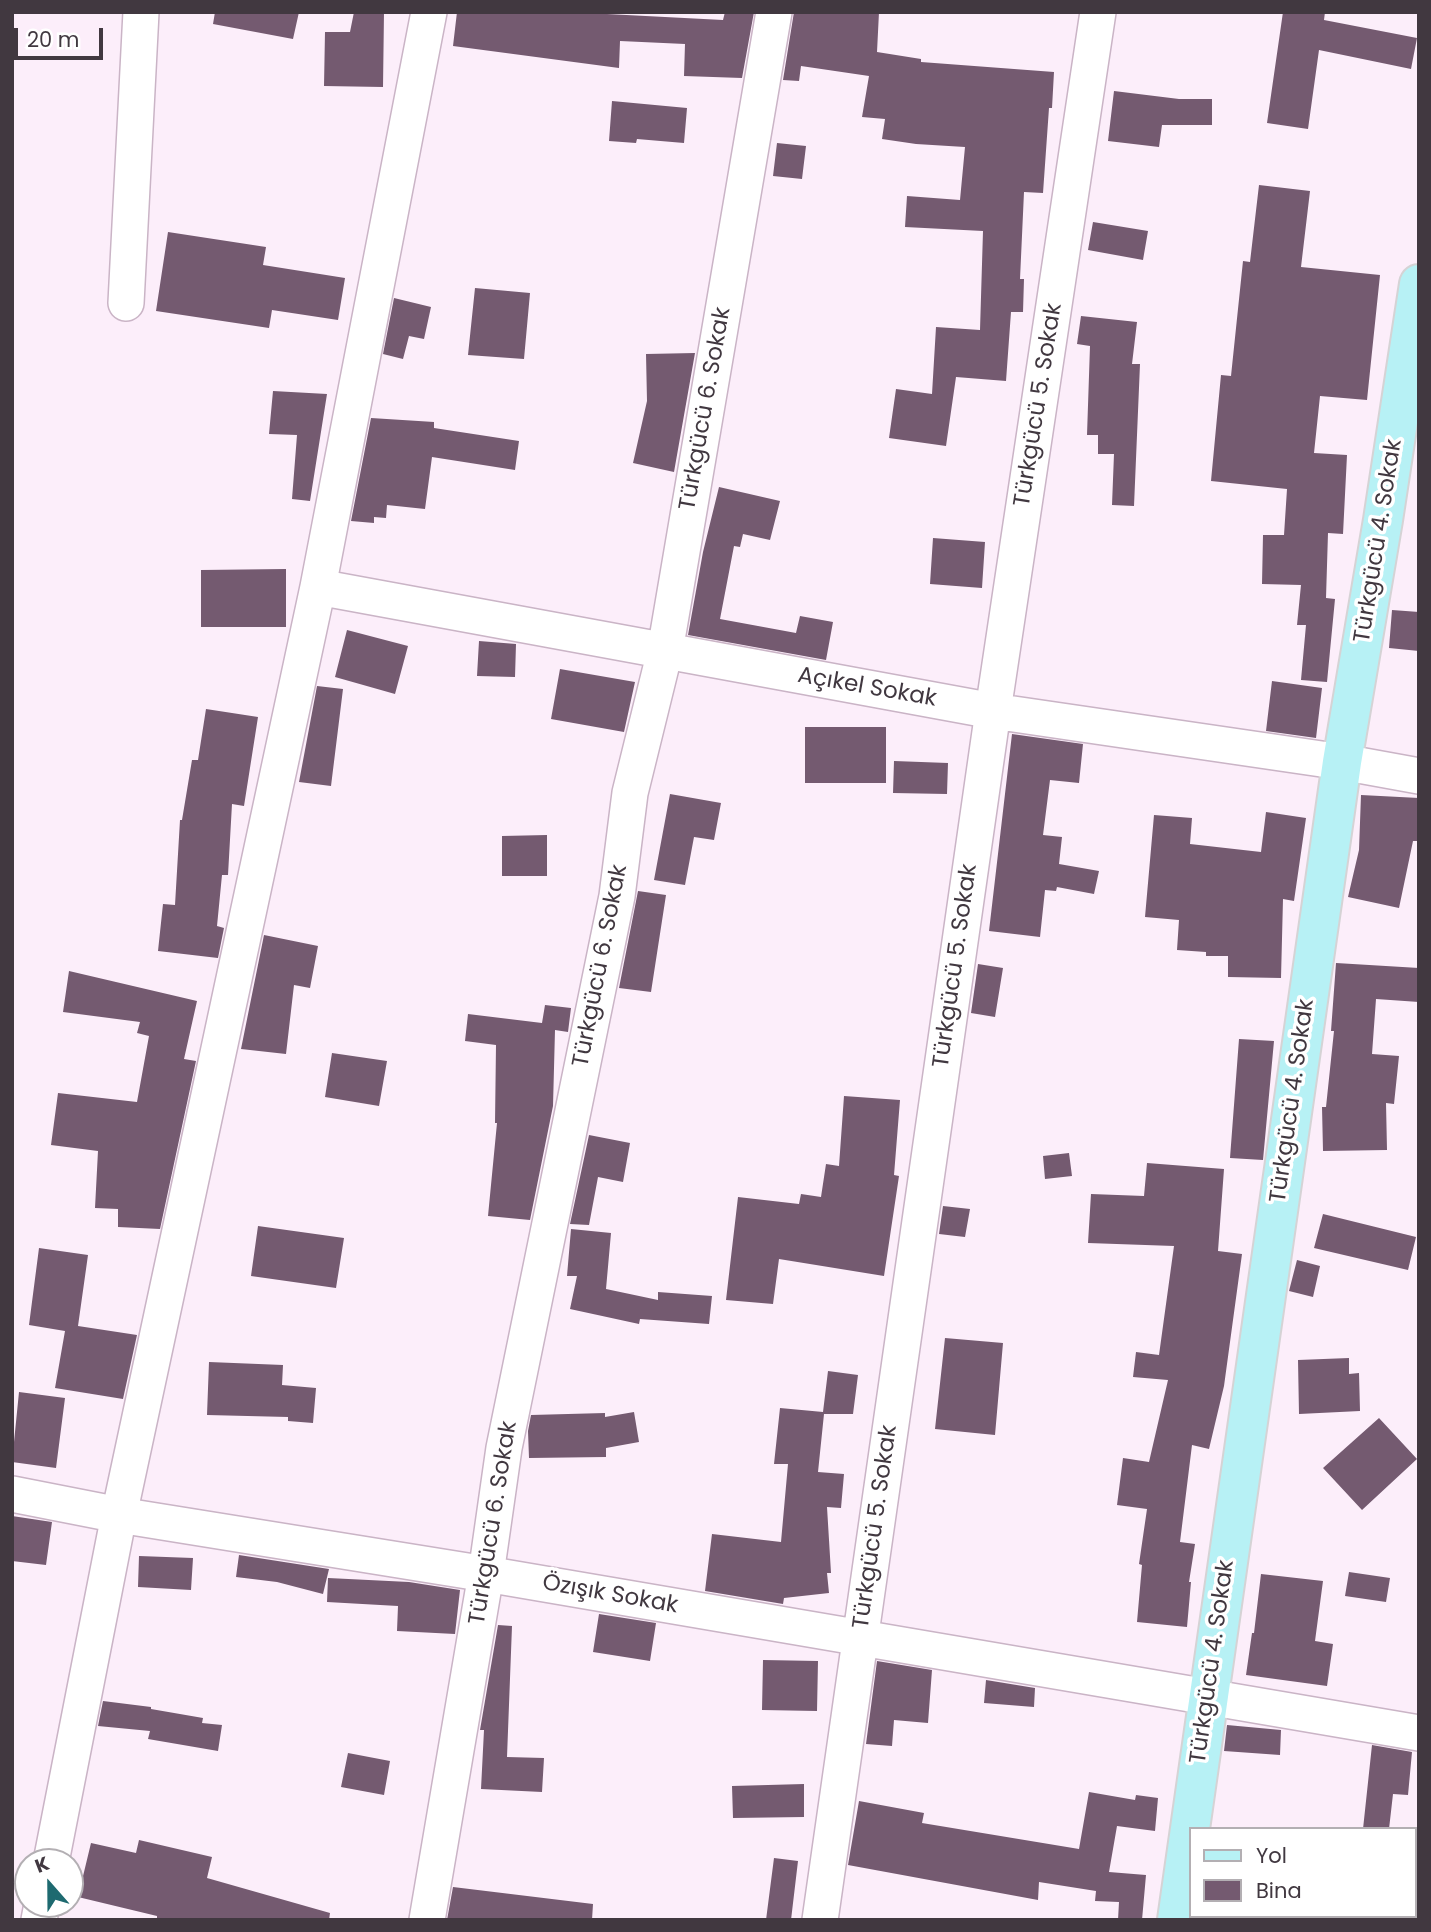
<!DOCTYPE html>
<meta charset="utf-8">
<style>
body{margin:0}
#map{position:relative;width:1431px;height:1932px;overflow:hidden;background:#fceefa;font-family:Poppins,sans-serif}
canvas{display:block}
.frame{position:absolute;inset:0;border:14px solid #413840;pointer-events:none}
.legend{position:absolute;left:1189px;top:1827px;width:228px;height:91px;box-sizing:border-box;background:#fff;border:2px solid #b3afb3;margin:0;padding:9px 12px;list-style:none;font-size:21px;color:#413840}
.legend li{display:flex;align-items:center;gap:14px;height:35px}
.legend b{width:35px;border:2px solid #b3afb3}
.north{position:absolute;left:14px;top:1848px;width:70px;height:70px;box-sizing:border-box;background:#fff;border:2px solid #b3afb3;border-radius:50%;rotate:339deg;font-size:19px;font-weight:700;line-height:28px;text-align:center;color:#413840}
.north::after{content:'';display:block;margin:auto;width:24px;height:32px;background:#1e6a70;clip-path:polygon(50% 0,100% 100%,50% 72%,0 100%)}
.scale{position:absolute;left:14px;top:28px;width:89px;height:32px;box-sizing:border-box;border:4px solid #413840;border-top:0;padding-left:9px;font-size:21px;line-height:24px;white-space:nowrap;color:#413840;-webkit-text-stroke:5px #fff;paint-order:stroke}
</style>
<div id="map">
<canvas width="1431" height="1932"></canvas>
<div class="frame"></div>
<ul class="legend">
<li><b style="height:9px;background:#b7f1f5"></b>Yol</li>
<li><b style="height:19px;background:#745a70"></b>Bina</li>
</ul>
<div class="north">K</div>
<div class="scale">20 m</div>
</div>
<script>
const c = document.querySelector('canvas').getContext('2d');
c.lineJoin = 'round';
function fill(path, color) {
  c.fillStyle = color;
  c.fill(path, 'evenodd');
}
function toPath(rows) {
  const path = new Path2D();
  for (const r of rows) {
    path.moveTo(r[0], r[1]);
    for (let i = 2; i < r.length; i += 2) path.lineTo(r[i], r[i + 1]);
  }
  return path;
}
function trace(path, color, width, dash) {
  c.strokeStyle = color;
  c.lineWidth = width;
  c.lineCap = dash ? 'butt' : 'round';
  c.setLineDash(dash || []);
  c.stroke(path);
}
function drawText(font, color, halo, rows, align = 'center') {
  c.font = font + ' Poppins,sans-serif';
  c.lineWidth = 7;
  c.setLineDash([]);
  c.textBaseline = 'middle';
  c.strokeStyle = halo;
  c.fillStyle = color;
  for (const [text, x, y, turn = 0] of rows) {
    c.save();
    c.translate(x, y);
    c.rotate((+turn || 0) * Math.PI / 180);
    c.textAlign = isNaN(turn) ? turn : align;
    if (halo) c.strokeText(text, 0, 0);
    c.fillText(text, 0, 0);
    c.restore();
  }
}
fill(toPath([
 [215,12,299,12,293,39,213,24],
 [354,12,384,12,383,87,324,86,325,32,350,32],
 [457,12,607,12,607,14,723,20,725,12,754,12,742,78,684,76,685,44,620,41,619,68,453,46],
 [794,12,879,12,877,52,921,59,921,62,1054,72,1052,108,1049,108,1043,193,1024,192,1020,279,1024,279,1023,312,1011,312,1006,381,956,377,946,446,889,438,896,389,932,394,936,327,980,330,983,231,905,227,907,196,960,200,965,147,916,144,882,139,885,119,862,117,869,76,801,66,799,81,783,80],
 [1283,12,1325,12,1324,20,1417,38,1411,69,1319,50,1308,129,1267,123],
 [1114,91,1179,99,1212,99,1212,125,1162,125,1159,147,1108,141],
 [612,101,687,108,684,143,637,139,636,143,609,141],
 [777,143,806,146,802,179,773,176],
 [1259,185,1310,191,1301,267,1380,275,1367,400,1320,396,1314,453,1347,455,1343,534,1328,533,1326,598,1335,599,1327,682,1301,680,1306,625,1297,625,1301,585,1262,584,1263,535,1284,535,1287,489,1211,481,1221,375,1231,376,1243,261,1250,262],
 [1093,222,1148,231,1143,260,1088,250],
 [168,232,266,247,263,265,345,278,338,320,272,310,269,328,156,311],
 [475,288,530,293,524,359,468,355],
 [394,298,431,307,424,339,409,336,403,359,383,354],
 [1081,316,1137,322,1132,364,1140,364,1134,506,1112,505,1114,454,1098,454,1098,435,1087,435,1090,346,1077,344],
 [695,353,674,472,633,463,647,401,646,354],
 [273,391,327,394,310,501,292,499,297,435,269,434],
 [371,418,434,422,434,428,519,441,515,470,432,457,425,509,387,505,386,518,374,517,374,523,351,521],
 [719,487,780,501,770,540,743,534,740,547,734,546,720,619,796,633,800,616,833,622,826,660,688,635,703,552],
 [933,538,985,542,982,588,930,584],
 [286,569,286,627,201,627,201,570],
 [1392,610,1419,612,1419,651,1389,648],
 [347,630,408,646,395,694,335,677],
 [479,641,516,644,515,677,477,676],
 [560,669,635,682,624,732,551,719],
 [1272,681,1322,688,1316,738,1266,731],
 [317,686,343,689,331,786,299,782],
 [206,709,258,717,244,806,232,804,228,875,222,875,217,926,224,928,218,958,158,951,163,904,175,905,180,820,182,820,192,760,198,760],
 [805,727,886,727,886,783,805,783],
 [1012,734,1083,744,1079,783,1050,780,1043,835,1062,837,1059,864,1099,871,1094,894,1057,887,1056,891,1045,890,1040,937,989,931],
 [894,761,948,763,947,794,893,793],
 [670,794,721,803,714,840,694,837,685,885,654,880],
 [1361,795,1419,798,1419,841,1413,841,1399,908,1348,897,1359,850],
 [1266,812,1306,818,1294,901,1283,899,1281,978,1228,977,1228,956,1206,956,1206,952,1177,950,1179,920,1145,917,1154,815,1192,818,1190,844,1261,852],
 [547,835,547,876,502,876,502,836],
 [638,891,666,895,651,992,619,988],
 [264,935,318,946,310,988,294,985,286,1054,241,1049],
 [1336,963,1419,968,1419,1002,1376,999,1372,1054,1399,1056,1394,1104,1386,1103,1387,1150,1323,1151,1322,1107,1326,1107,1334,1031,1331,1031],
 [978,964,1003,968,995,1017,971,1013],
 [69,971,197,1001,184,1059,196,1061,160,1229,118,1227,118,1209,95,1208,98,1151,51,1145,58,1093,137,1102,149,1036,137,1033,140,1022,63,1012],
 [545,1005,571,1008,568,1032,555,1030,553,1106,530,1220,488,1216,497,1123,495,1123,496,1045,465,1041,468,1014,542,1023],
 [1239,1039,1274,1041,1263,1160,1230,1158],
 [332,1053,387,1061,379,1106,325,1097],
 [844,1096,900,1100,894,1175,899,1176,884,1276,779,1259,773,1304,726,1300,738,1197,799,1204,801,1194,821,1197,826,1164,839,1166],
 [589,1135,630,1143,623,1182,598,1177,589,1225,570,1224],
 [1069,1153,1072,1176,1045,1179,1043,1156],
 [1147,1163,1224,1169,1218,1251,1242,1254,1224,1386,1209,1449,1192,1445,1180,1542,1195,1544,1189,1582,1191,1582,1187,1627,1137,1622,1142,1565,1139,1564,1147,1509,1117,1505,1123,1458,1149,1462,1168,1380,1133,1377,1136,1352,1159,1355,1174,1246,1088,1243,1091,1194,1144,1196],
 [943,1206,970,1209,965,1237,939,1234],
 [1323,1214,1416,1237,1408,1270,1314,1248],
 [258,1226,344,1238,336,1288,251,1276],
 [571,1229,611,1233,606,1289,658,1300,658,1292,712,1296,709,1324,640,1319,639,1324,570,1309,577,1276,567,1276],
 [39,1248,88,1255,78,1326,137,1335,123,1399,55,1388,65,1331,29,1325],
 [1297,1260,1320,1266,1313,1297,1289,1291],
 [945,1338,1003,1343,995,1435,935,1429],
 [1349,1358,1349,1374,1359,1373,1360,1411,1299,1414,1298,1360],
 [209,1362,283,1365,282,1385,316,1388,313,1423,288,1421,288,1417,207,1415],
 [828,1371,858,1375,853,1414,824,1414,818,1472,844,1474,841,1508,827,1507,831,1573,827,1573,829,1593,784,1598,783,1604,705,1591,712,1534,781,1542,788,1464,774,1464,780,1408,823,1412],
 [19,1392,65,1398,56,1468,12,1462],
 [634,1412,639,1442,606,1448,606,1457,529,1458,528,1431,531,1415,605,1413,605,1417],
 [1379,1418,1417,1459,1362,1510,1323,1468],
 [12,1516,52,1522,46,1565,12,1561],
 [239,1555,329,1569,323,1594,277,1582,236,1577],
 [139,1556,193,1558,191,1590,138,1587],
 [1349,1572,1390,1578,1386,1602,1345,1596],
 [1261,1574,1323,1581,1315,1641,1333,1644,1327,1686,1246,1675,1252,1633,1254,1633],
 [328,1578,409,1582,460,1590,455,1634,397,1631,398,1606,327,1602],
 [599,1614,656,1623,650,1661,593,1652],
 [498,1625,512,1626,507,1757,544,1758,542,1792,481,1789,484,1730,480,1730],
 [763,1660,818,1661,817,1711,762,1710],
 [877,1661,932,1670,928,1723,894,1720,892,1746,866,1744],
 [986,1680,1035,1688,1034,1707,984,1703],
 [103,1701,151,1707,151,1709,203,1718,202,1723,222,1725,218,1751,148,1739,150,1731,98,1726],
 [1227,1725,1281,1730,1280,1755,1224,1751],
 [1372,1745,1412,1752,1408,1795,1393,1794,1389,1829,1363,1829],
 [348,1753,390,1761,384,1795,341,1787],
 [804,1784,804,1817,733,1818,732,1786],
 [1089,1792,1135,1800,1136,1795,1158,1798,1155,1831,1117,1826,1109,1872,1146,1875,1142,1920,1118,1920,1119,1902,1095,1901,1096,1891,1039,1882,1038,1900,848,1865,859,1801,924,1813,922,1823,1079,1849],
 [139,1840,212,1857,207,1878,330,1913,329,1920,157,1920,157,1916,78,1897,91,1843,136,1853],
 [774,1858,798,1861,791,1920,766,1920],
 [453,1887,593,1904,592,1920,447,1920]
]), '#745a70');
const minor = toPath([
 [126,303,141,12],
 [318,587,993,711,1342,762,1419,776],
 [12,1494,119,1515,486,1574,1419,1733],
 [51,1862,119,1515,318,587,429,12],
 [39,1920,42,1904],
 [427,1920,486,1574,504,1448,617,896,630,793,665,651,774,12],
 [820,1920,993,711,1098,12]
]);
const major = toPath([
 [1177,1920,1342,762,1383,520,1419,284]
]);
trace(minor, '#cab4c6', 38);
trace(major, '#d5d3d5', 42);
trace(minor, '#fff', 35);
trace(major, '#b7f1f5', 38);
drawText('23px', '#413840', '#fff', [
 ["Türkgücü 5. Sokak",1039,405,-81],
 ["Türkgücü 6. Sokak",706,409,-80],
 ["Türkgücü 4. Sokak",1379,541,-81],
 ["Açıkel Sokak",867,688,10],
 ["Türkgücü 6. Sokak",601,966,-79],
 ["Türkgücü 5. Sokak",956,966,-82],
 ["Türkgücü 4. Sokak",1293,1101,-82],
 ["Türkgücü 6. Sokak",494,1523,-81],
 ["Türkgücü 5. Sokak",876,1527,-82],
 ["Özışık Sokak",610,1595,10],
 ["Türkgücü 4. Sokak",1213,1662,-82]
]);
</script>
